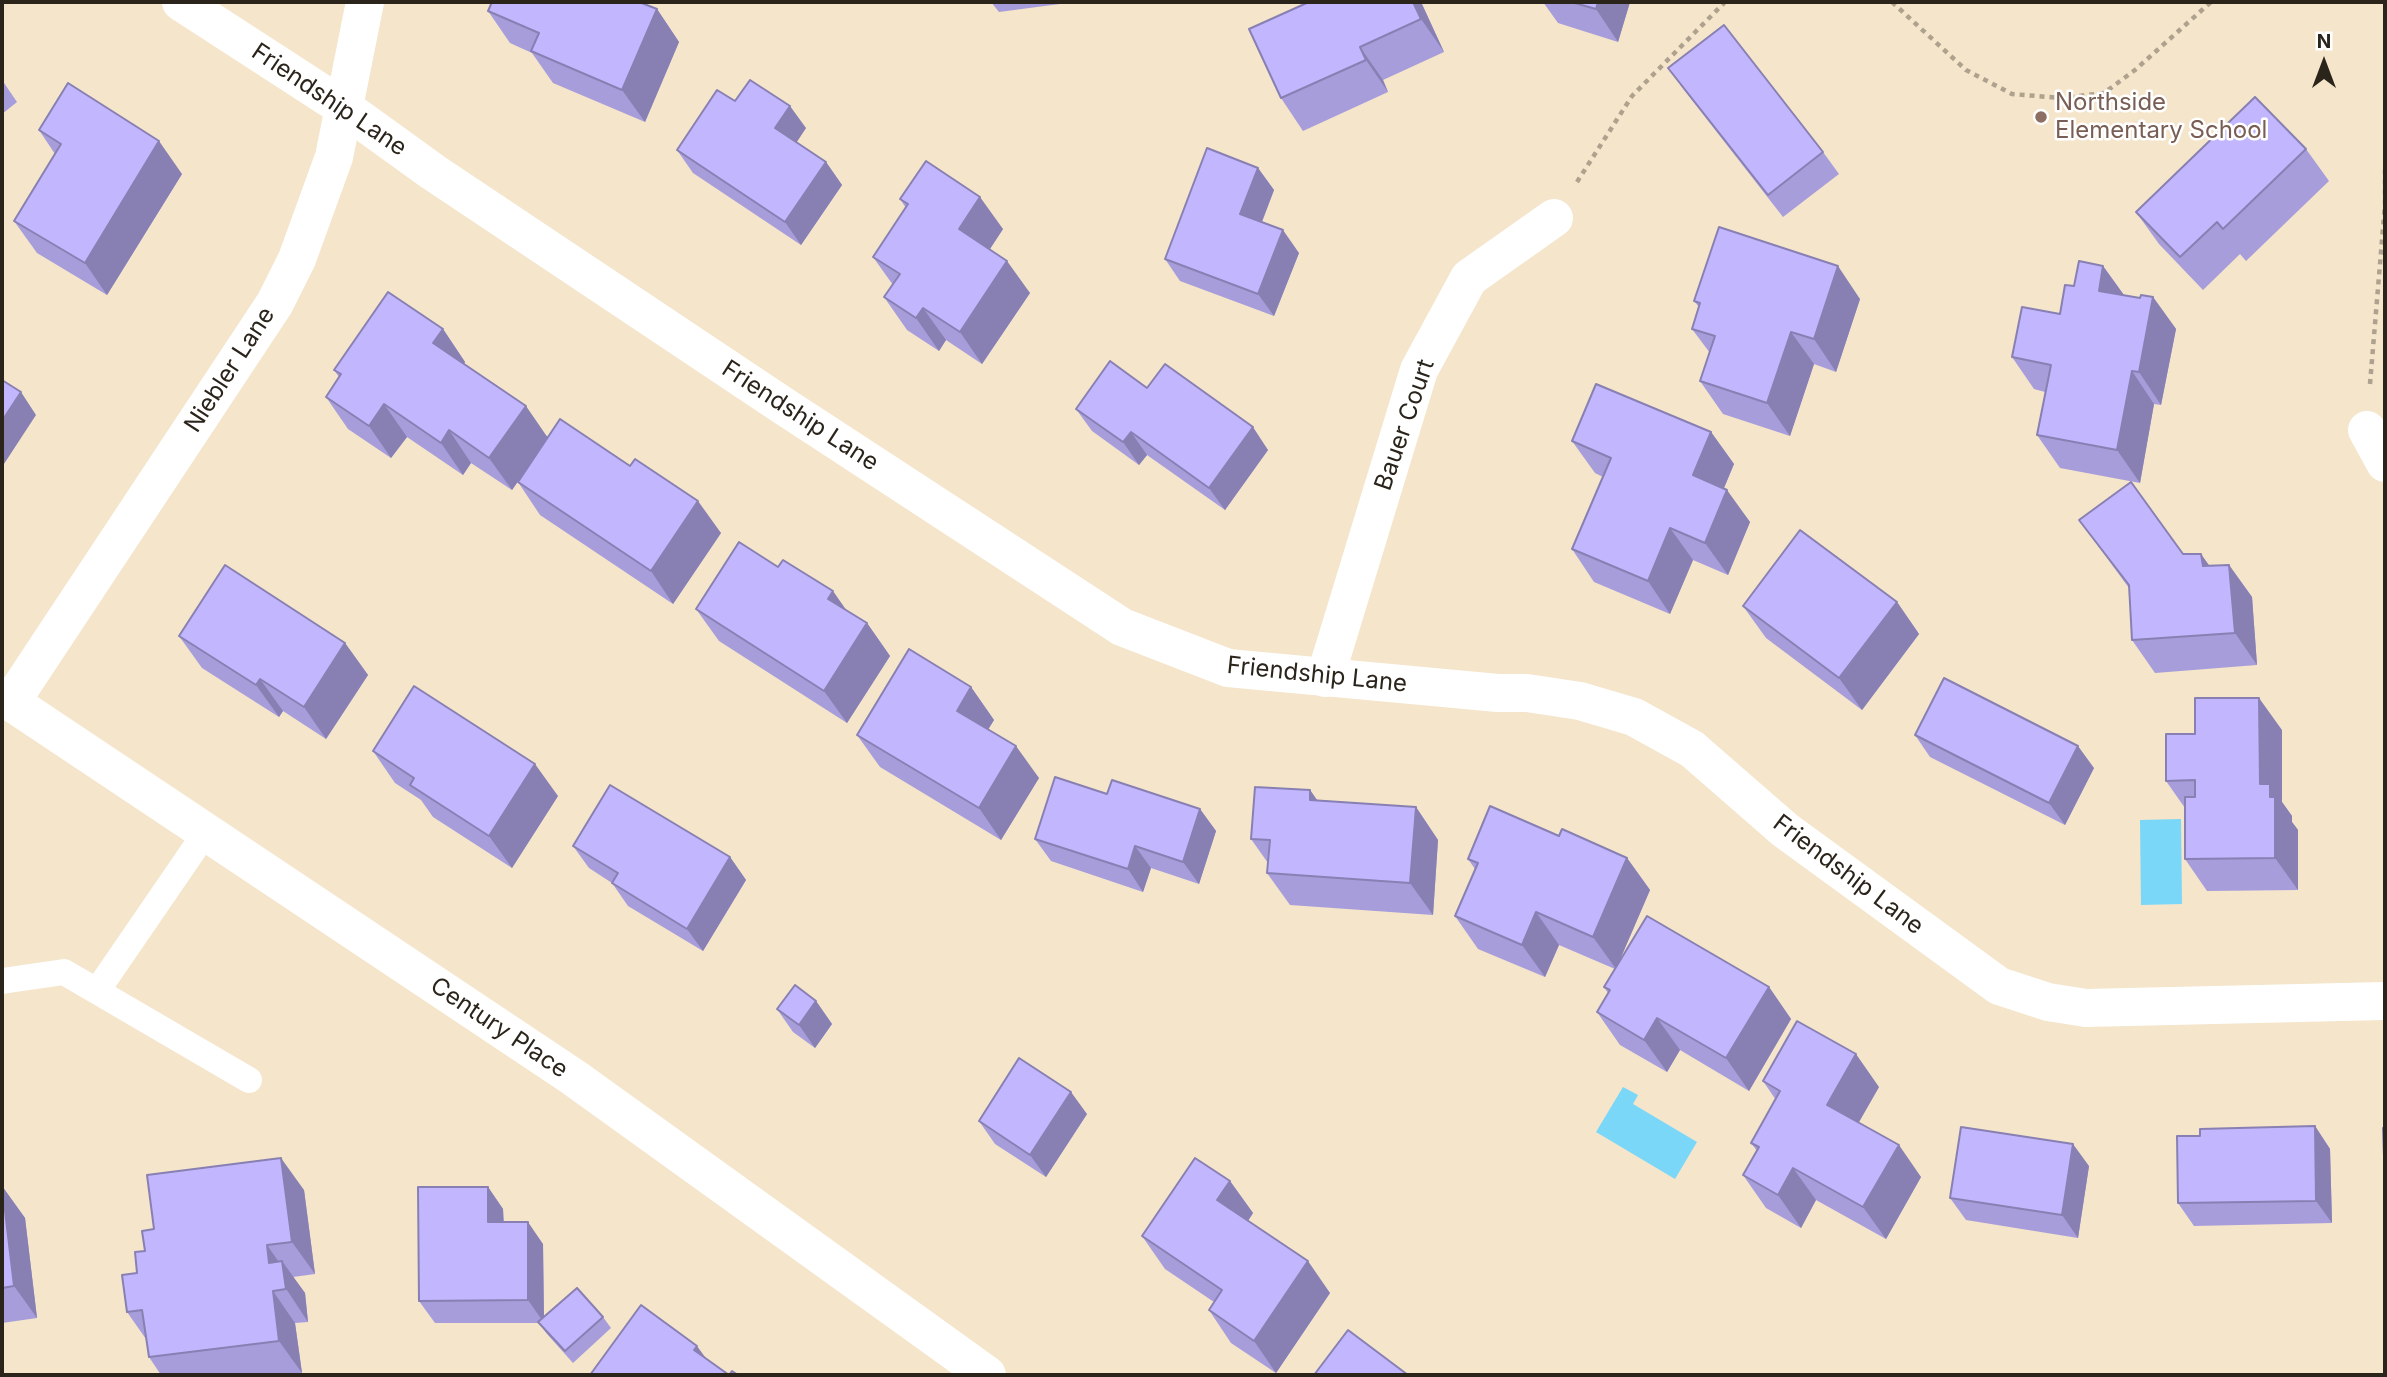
<!DOCTYPE html>
<style>
body{margin:0}
#map{position:relative;width:2387px;height:1377px;overflow:hidden;background:#f4e5cb;font-family:Inter,sans-serif}
canvas{display:block}
.frame{position:absolute;inset:0;border:4px solid #2a241b;pointer-events:none}
.north{position:absolute;left:2289px;top:28px;width:70px;height:70px;-webkit-text-stroke:5px #fff;paint-order:stroke;rotate:0deg;font-size:19px;font-weight:700;line-height:28px;text-align:center;color:#2a241b}
.north::after{content:'';display:block;margin:auto;width:24px;height:32px;background:#2a241b;clip-path:polygon(50% 0,100% 100%,50% 72%,0 100%)}
</style>
<div id="map">
<canvas width="2387" height="1377"></canvas>
<div class="frame"></div>
<div class="north">N</div>
</div>
<script>
const c = document.querySelector('canvas').getContext('2d');
c.lineJoin = 'round';
function fill(path, color) {
  c.fillStyle = color;
  c.fill(path, 'evenodd');
}
function toPath(rows) {
  const path = new Path2D();
  for (const r of rows) {
    path.moveTo(r[0], r[1]);
    for (let i = 2; i < r.length; i += 2) path.lineTo(r[i], r[i + 1]);
  }
  return path;
}
function trace(path, color, width, dash) {
  c.strokeStyle = color;
  c.lineWidth = width;
  c.lineCap = dash ? 'butt' : 'round';
  c.setLineDash(dash || []);
  c.stroke(path);
}
function drawText(font, color, halo, rows, align = 'center') {
  c.font = font + ' Inter,sans-serif';
  c.lineWidth = 5;
  c.setLineDash([]);
  c.textBaseline = 'middle';
  c.strokeStyle = halo;
  c.fillStyle = color;
  for (const [text, x, y, turn = 0] of rows) {
    c.save();
    c.translate(x, y);
    c.rotate((+turn || 0) * Math.PI / 180);
    c.textAlign = isNaN(turn) ? turn : align;
    if (halo) c.strokeText(text, 0, 0);
    c.fillText(text, 0, 0);
    c.restore();
  }
}
fill(toPath([
 [2181,819,2182,904,2141,905,2140,820],
 [1623,1087,1638,1095,1633,1104,1697,1142,1675,1179,1596,1132]
]), '#7ad7f8');
trace(toPath([
 [1892,2,1966,70,2012,94,2061,98,2104,93,2135,70,2211,2],
 [1577,182,1632,96,1725,2],
 [2370,384,2385,204,2385,165]
]), '#aea28e', 4.5, [5, 5]);
trace(toPath([
 [2,981,64,972,249,1080],
 [97,991,206,832]
]), '#fff', 26);
trace(toPath([
 [181,2,343,107,433,172,779,403,1122,627,1228,668,1498,693,1527,693,1580,701,1634,717,1692,749,1785,830,1999,986,2048,1002,2086,1008,2385,1001],
 [2367,430,2385,463],
 [1325,678,1419,370,1469,278,1554,218],
 [2,696,573,1077,987,1375],
 [11,702,275,303,297,259,334,157,365,2]
]), '#fff', 38);
fill(toPath([
 [492,2,648,2,647,5,657,9,679,42,645,122,553,83,532,53,510,43,488,11],
 [991,2,1075,2,999,12],
 [1309,2,1421,2,1444,52,1383,80,1388,92,1303,131,1281,98],
 [1543,2,1630,2,1618,42,1558,23],
 [1668,68,1823,152,1839,174,1783,217,1684,90],
 [2,80,17,102,2,114],
 [735,101,806,128,796,142,826,162,842,185,801,245,693,173,677,150],
 [39,130,182,174,107,295,37,253,14,221,55,154],
 [2306,149,2329,181,2246,261,2240,254,2203,290,2159,244,2136,212],
 [1258,168,1274,190,1262,222,1299,253,1274,316,1180,281,1165,259],
 [900,199,1003,229,990,249,1030,293,982,364,946,340,939,351,907,330,884,297,893,285,873,257,906,208],
 [2103,266,2124,295,2140,298,2153,297,2176,329,2161,405,2154,404,2140,483,2060,468,2037,435,2045,392,2034,389,2012,357,2060,314,2074,286],
 [1860,299,1836,372,1814,364,1790,436,1723,414,1700,381,1710,353,1692,329,1699,307,1694,301],
 [443,329,465,362,464,364,548,437,721,533,673,604,540,515,518,482,519,480,512,490,471,463,463,475,407,437,391,458,348,429,326,397,339,377,334,370],
 [1147,388,1268,450,1225,510,1147,455,1139,465,1092,431,1076,409],
 [1711,432,1734,464,1724,488,1750,522,1728,575,1693,560,1670,614,1594,582,1572,549,1603,477,1595,473,1572,441],
 [2079,520,2183,554,2210,566,2229,565,2252,597,2257,665,2155,673,2132,640,2129,588],
 [778,567,867,623,890,656,847,723,719,641,696,609],
 [1897,602,1919,634,1862,710,1766,638,1743,606],
 [179,636,345,643,368,675,326,739,283,711,279,717,202,668],
 [971,687,994,720,988,729,1039,778,1001,840,880,767,857,735],
 [2282,730,2282,802,2292,816,2292,822,2298,830,2298,890,2207,891,2185,859,2185,808,2166,781,2195,734],
 [1915,735,2094,768,2065,825,1930,757],
 [373,751,558,796,512,868,433,817,421,800,395,783],
 [1310,790,1317,800,1416,807,1438,840,1433,915,1290,905,1267,873,1268,863,1251,839],
 [1107,794,1200,809,1216,831,1199,884,1151,868,1143,892,1051,861,1035,839],
 [1559,836,1627,858,1650,890,1618,964,1769,987,1791,1019,1749,1091,1680,1050,1667,1072,1620,1045,1597,1012,1608,993,1604,987,1615,969,1559,945,1545,977,1478,949,1455,916,1475,869,1468,859],
 [573,846,730,857,746,880,703,951,628,906,612,883,589,868],
 [816,1001,832,1024,815,1048,793,1032,777,1009],
 [1763,1081,1879,1087,1858,1123,1921,1177,1886,1239,1816,1200,1801,1228,1766,1208,1743,1175,1757,1151,1751,1143,1776,1100],
 [1087,1114,1046,1177,995,1144,979,1121],
 [2315,1126,2330,1149,2332,1223,2194,1226,2178,1203,2200,1136],
 [2089,1166,2078,1238,1966,1220,1950,1198],
 [1230,1181,1253,1213,1248,1221,1330,1293,1276,1373,1231,1343,1209,1310,1214,1302,1165,1269,1142,1236],
 [2,1186,25,1218,37,1318,2,1323],
 [488,1187,503,1209,504,1222,543,1244,544,1317,603,1317,611,1328,573,1363,547,1334,539,1323,435,1323,419,1301],
 [304,1190,315,1274,293,1277,305,1293,308,1322,295,1323,302,1373,284,1375,161,1375,149,1357,146,1339,127,1312,137,1273,154,1229]
]), '#a79ddb');
fill(toPath([
 [1413,2,1421,2,1444,52,1421,19],
 [1598,2,1630,2,1618,42,1596,9],
 [657,9,679,42,645,122,622,90],
 [1360,47,1383,80,1388,92,1366,60],
 [790,106,806,128,791,151,775,128],
 [159,141,182,174,107,295,85,263],
 [826,162,842,185,801,245,785,222],
 [1258,168,1274,190,1256,237,1240,214],
 [980,197,1003,229,982,261,959,229],
 [1283,230,1299,253,1274,316,1258,294],
 [1007,261,1030,293,982,364,960,332],
 [1838,266,1860,299,1836,372,1814,339],
 [2103,266,2126,298,2099,291],
 [2153,297,2176,329,2161,405,2139,372],
 [923,308,946,340,939,351,916,318],
 [443,329,465,362,456,375,433,343],
 [1791,332,1814,364,1790,436,1767,403],
 [2132,371,2154,404,2140,483,2117,450],
 [21,392,36,415,2,467,2,421],
 [384,404,407,437,391,458,369,426],
 [526,406,548,438,512,490,489,458],
 [1253,427,1268,450,1225,510,1209,488],
 [449,430,471,463,463,475,441,443],
 [1131,432,1147,455,1139,465,1123,442],
 [1711,432,1734,464,1716,507,1693,475],
 [1727,490,1750,522,1728,575,1705,543],
 [698,501,721,533,673,604,651,571],
 [1670,528,1693,560,1670,614,1648,581],
 [2201,554,2224,586,2203,566],
 [2229,565,2252,597,2257,665,2235,633],
 [833,591,856,624,828,599],
 [1897,602,1919,634,1862,710,1839,678],
 [867,623,890,656,847,723,824,691],
 [345,643,368,675,326,739,304,707],
 [260,679,283,711,279,717,256,685],
 [971,687,994,720,980,743,957,711],
 [2259,698,2282,730,2282,802,2292,816,2292,822,2298,830,2298,890,2275,858,2260,784],
 [1016,746,1039,778,1001,840,979,808],
 [2078,746,2094,768,2065,825,2049,803],
 [535,764,558,796,512,868,489,836],
 [1310,790,1333,823,1310,800],
 [1416,807,1438,840,1433,915,1410,883],
 [1200,809,1216,831,1199,884,1183,862],
 [1135,846,1151,868,1143,892,1128,869],
 [730,857,746,880,703,951,687,929],
 [1627,858,1650,890,1616,969,1593,937],
 [1536,912,1559,945,1545,977,1522,945],
 [1769,987,1791,1019,1749,1091,1726,1058],
 [816,1001,832,1024,815,1048,799,1025],
 [1657,1018,1680,1050,1667,1072,1644,1040],
 [1856,1054,1879,1087,1850,1138,1827,1105],
 [1071,1092,1087,1114,1046,1177,1030,1155],
 [2315,1126,2330,1149,2332,1223,2316,1201],
 [2073,1144,2089,1166,2078,1238,2062,1215],
 [1899,1145,1921,1177,1886,1239,1863,1207],
 [281,1158,304,1190,315,1274,292,1242],
 [1793,1168,1816,1200,1801,1228,1778,1195],
 [1230,1181,1253,1213,1240,1233,1217,1200],
 [2,1186,25,1218,37,1318,14,1286],
 [488,1187,503,1209,504,1244,488,1222],
 [528,1222,543,1244,544,1323,528,1300],
 [267,1245,283,1268,282,1261,305,1293,308,1322,269,1263],
 [1308,1261,1330,1293,1276,1373,1254,1341],
 [273,1291,295,1323,302,1373,279,1341],
 [697,1346,718,1375,694,1350]
]), '#8880b2');
const building = toPath([
 [492,2,639,2,657,9,622,90,531,51,539,33,488,11,492,2],
 [1309,2,1413,2,1421,19,1360,47,1366,60,1281,98,1249,29,1309,2],
 [1571,2,1598,2,1596,9,1571,2],
 [1724,25,1823,152,1768,195,1668,68,1724,25],
 [750,80,790,106,775,128,826,162,785,222,677,150,717,90,735,101,750,80],
 [68,83,159,141,85,263,14,221,61,144,39,130,68,83],
 [2255,97,2306,149,2223,229,2217,222,2180,257,2136,212,2255,97],
 [1207,148,1258,168,1240,214,1283,230,1258,294,1165,259,1207,148],
 [926,161,980,197,959,229,1007,261,960,332,923,308,916,318,884,297,900,274,873,257,908,204,900,199,926,161],
 [1719,227,1838,266,1814,339,1791,332,1767,403,1700,381,1715,336,1692,329,1700,303,1694,301,1719,227],
 [2079,261,2103,266,2099,291,2140,298,2141,295,2153,297,2139,372,2132,371,2117,450,2037,435,2051,365,2012,357,2022,307,2060,314,2065,285,2074,286,2079,261],
 [388,292,443,329,433,343,526,406,489,458,449,430,441,443,384,404,369,426,326,397,341,374,334,370,388,292],
 [1110,361,1147,388,1165,364,1253,427,1209,488,1131,432,1123,442,1076,409,1110,361],
 [2,380,21,392,2,421,2,380],
 [1596,384,1711,432,1693,475,1727,490,1705,543,1670,528,1648,581,1572,549,1611,458,1572,441,1596,384],
 [560,419,630,466,635,459,698,501,651,571,518,482,560,419],
 [2131,482,2183,554,2201,554,2203,566,2229,565,2235,633,2132,640,2129,585,2079,520,2131,482],
 [1800,530,1897,602,1839,678,1743,606,1800,530],
 [739,542,778,567,783,560,833,591,828,599,867,623,824,691,696,609,739,542],
 [225,565,345,643,304,707,260,679,256,685,179,636,225,565],
 [909,649,971,687,957,711,1016,746,979,808,857,735,909,649],
 [1944,678,2078,746,2049,803,1915,735,1944,678],
 [414,686,535,764,489,836,410,785,414,778,373,751,414,686],
 [2195,698,2259,698,2260,784,2270,784,2270,797,2275,797,2275,858,2185,859,2185,797,2195,797,2195,780,2166,781,2166,734,2195,734,2195,698],
 [1055,777,1107,794,1112,780,1200,809,1183,862,1135,846,1128,869,1035,839,1055,777],
 [610,785,730,857,687,929,612,883,618,873,573,846,610,785],
 [1255,787,1310,790,1310,800,1416,807,1410,883,1267,873,1270,840,1251,839,1255,787],
 [1490,806,1559,836,1562,829,1627,858,1593,937,1536,912,1522,945,1455,916,1478,863,1468,859,1490,806],
 [1647,916,1769,987,1726,1058,1657,1018,1644,1040,1597,1012,1610,990,1604,987,1647,916],
 [795,985,816,1001,799,1025,777,1009,795,985],
 [1797,1021,1856,1054,1827,1105,1899,1145,1863,1207,1793,1168,1778,1195,1743,1175,1759,1147,1751,1143,1780,1091,1763,1081,1797,1021],
 [1019,1058,1071,1092,1030,1155,979,1121,1019,1058],
 [2315,1126,2316,1201,2178,1203,2177,1136,2200,1136,2200,1129,2315,1126],
 [1961,1127,2073,1144,2062,1215,1950,1198,1961,1127],
 [2383,1128,2385,1128,2385,1184,2383,1128],
 [281,1158,292,1242,267,1245,269,1263,282,1261,286,1289,273,1291,279,1341,149,1357,142,1310,127,1312,122,1275,137,1273,135,1252,145,1251,142,1231,154,1229,147,1175,281,1158],
 [1195,1158,1230,1181,1217,1200,1308,1261,1254,1341,1209,1310,1222,1290,1142,1236,1195,1158],
 [2,1186,14,1286,2,1288,2,1186],
 [418,1187,488,1187,488,1222,528,1222,528,1300,419,1301,418,1187],
 [577,1288,603,1317,565,1351,538,1322,577,1288],
 [641,1305,697,1346,694,1350,729,1375,732,1371,738,1375,590,1375,641,1305],
 [1348,1330,1408,1375,1314,1375,1348,1330]
]);
fill(building, '#c2b7ff');
trace(building, '#8880b2', 2);
for (const [x, y, r, color] of [
 [2041,117,7,"#8d6e63"]
]) {
  const dot = new Path2D();
  dot.arc(x, y, r, 0, 2 * Math.PI);
  c.fillStyle = color;
  c.fill(dot);
  trace(dot, '#fff', 2.5);
}
drawText('24px', '#2a241b', '#fff', [
 ["Friendship Lane",329,100,34],
 ["Niebler Lane",230,370,-57],
 ["Friendship Lane",800,416,33],
 ["Bauer Court",1405,425,-71],
 ["Friendship Lane",1317,675,6],
 ["Friendship Lane",1848,875,37],
 ["Century Place",499,1028,34]
]);
drawText('24px', '#785e54', '#fff', [
 ["Northside",2055,103],
 ["Elementary School",2055,131]
], 'left');
</script>
